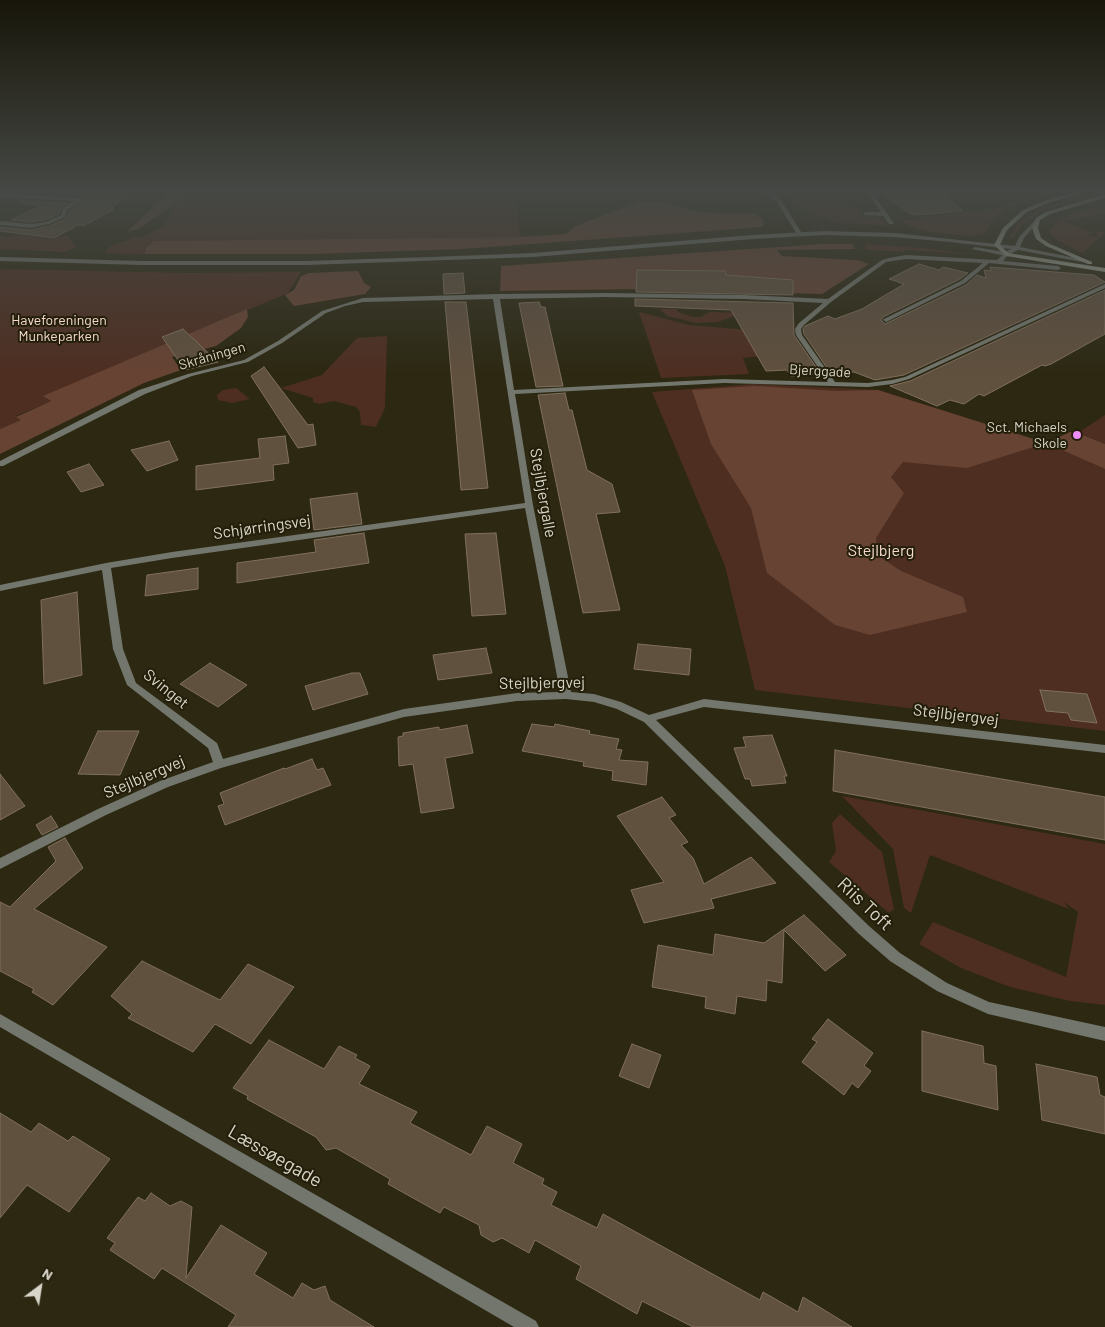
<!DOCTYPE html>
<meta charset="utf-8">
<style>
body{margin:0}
#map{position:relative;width:1105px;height:1327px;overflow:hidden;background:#2c2812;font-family:Barlow,sans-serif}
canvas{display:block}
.north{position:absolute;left:15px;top:1262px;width:50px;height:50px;-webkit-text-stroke:4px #231e09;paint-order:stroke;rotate:31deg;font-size:14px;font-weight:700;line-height:20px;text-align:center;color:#d8d6c9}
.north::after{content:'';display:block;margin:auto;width:18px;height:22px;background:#d8d6c9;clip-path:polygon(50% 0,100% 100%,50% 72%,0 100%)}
</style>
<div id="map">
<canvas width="1105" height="1327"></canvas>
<div class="north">N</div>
</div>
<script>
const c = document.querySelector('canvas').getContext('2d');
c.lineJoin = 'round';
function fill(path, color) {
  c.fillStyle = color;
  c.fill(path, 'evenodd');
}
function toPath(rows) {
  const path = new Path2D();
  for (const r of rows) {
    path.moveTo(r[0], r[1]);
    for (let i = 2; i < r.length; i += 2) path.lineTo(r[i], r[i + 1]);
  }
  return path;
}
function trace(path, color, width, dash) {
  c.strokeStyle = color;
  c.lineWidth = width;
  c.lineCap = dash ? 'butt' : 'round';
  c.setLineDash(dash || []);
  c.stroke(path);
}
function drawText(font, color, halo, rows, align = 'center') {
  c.font = font + ' Barlow,sans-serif';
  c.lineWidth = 4;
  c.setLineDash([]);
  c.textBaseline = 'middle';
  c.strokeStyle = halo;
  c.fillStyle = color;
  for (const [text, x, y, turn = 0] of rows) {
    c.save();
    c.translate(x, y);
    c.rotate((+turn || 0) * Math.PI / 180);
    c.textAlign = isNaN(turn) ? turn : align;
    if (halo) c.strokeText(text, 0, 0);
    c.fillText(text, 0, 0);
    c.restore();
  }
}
fill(toPath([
 [184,190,491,190,517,203,520,237,154,241,146,248,145,254,105,253,109,247,135,237,142,238,162,227],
 [777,190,791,190,863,211,859,213,862,217,880,218,886,222,887,226,837,223,793,204],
 [1053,190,1063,190,1009,207,996,216,984,234,969,236,931,232,908,226,902,220,1008,207,1005,205],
 [1105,190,1105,192,1042,211,1020,226,1013,239,1009,238,1020,221,1042,208],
 [1105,206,1105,213,1071,221,1058,219,1082,210],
 [1056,221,1066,222,1093,233,1089,235,1095,237,1099,236,1094,233,1102,231,1105,233,1083,253,1058,241,1049,232],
 [18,235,52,239,67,235,76,247,65,252,0,249,0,236,11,237],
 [865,244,922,248,973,254,904,250,904,252,866,250],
 [0,269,186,273,301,272,288,293,44,396,51,401,16,416,22,420,0,429],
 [660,309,676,309,678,312,693,317,701,317,710,312,743,313,718,322,697,323,667,316],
 [639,312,689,325,750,330,761,356,743,358,749,374,661,378],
 [387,336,385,408,376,427,361,425,360,412,356,407,334,401,319,404,313,402,313,398,281,388,322,375,357,338],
 [753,384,878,390,1046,443,1105,469,1105,731,755,690,725,566,652,392],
 [236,388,250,399,232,403,218,400,217,395,223,390],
 [1105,415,1105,444,1078,433],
 [842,796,1105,844,1105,1005,1070,1001,1010,987,961,968,919,944,933,922,1066,977,1078,912,1064,902,1069,909,930,855,911,913,904,908,893,849],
 [840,814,882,852,894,909,889,913,829,862,836,851,832,823]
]), '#4e2e21');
fill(toPath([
 [170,190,195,190,138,229,127,232],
 [638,201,664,202,695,211,725,214,753,213,764,220,763,227,462,249,311,254,145,254,146,248,154,241,520,237,566,234,574,227],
 [823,244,852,244,855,249,777,250,782,256,857,260,869,264,822,294,639,289,500,291,501,266],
 [358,271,364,283,371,287,365,294,294,306,285,295,294,290,301,276,309,273],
 [247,309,248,317,241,328,216,346,172,357,181,370,144,383,0,454,0,429,21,420,16,417,51,401,43,396],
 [755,386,837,391,878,390,1046,443,1070,432,1078,433,1105,444,1105,469,1046,443,967,468,903,462,891,477,904,493,876,538,877,555,901,571,963,597,967,612,870,635,835,625,767,573,751,508,711,444,692,390]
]), '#674333');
const building = toPath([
 [20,190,82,190,129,196,111,207,114,208,110,210,113,210,83,226,78,225,54,238,0,231,0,227,31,230,49,226,66,219,69,211,84,199,79,196,20,192,20,190],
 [876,190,940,190,963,211,918,215,911,214,876,190],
 [19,200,68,203,62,206,59,214,45,220,31,222,11,220,40,206,19,203,19,200],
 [919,264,939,270,943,267,968,273,960,279,883,317,881,320,885,324,966,285,977,275,986,278,984,270,991,271,990,267,1094,275,1105,282,904,375,875,380,854,372,831,374,804,334,803,329,805,326,828,316,835,319,862,309,904,284,889,279,919,264],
 [637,270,725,271,726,275,793,280,793,295,636,292,637,270],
 [463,273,465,293,444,294,443,274,463,273],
 [1105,290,1105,334,1051,364,1045,366,1042,365,984,396,979,394,964,404,950,400,937,406,890,386,910,381,1105,290],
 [635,299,793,303,794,335,821,374,791,376,787,370,766,371,731,310,635,306,635,299],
 [445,302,466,302,488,488,461,490,445,302],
 [539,302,541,307,545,307,563,386,536,387,519,303,539,302],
 [183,329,218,362,185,370,162,337,183,329],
 [264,367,308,425,313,424,316,445,298,448,251,376,264,367],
 [565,393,569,410,572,410,587,470,612,484,620,512,596,514,620,610,583,613,538,395,565,393],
 [285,436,289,463,273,465,274,480,196,490,196,466,260,458,258,439,285,436],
 [169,441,178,460,147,471,131,450,169,441],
 [89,464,104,485,81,492,67,472,89,464],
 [357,493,362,524,314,530,310,499,357,493],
 [364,533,369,563,237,583,237,563,316,552,314,540,364,533],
 [496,533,506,614,472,616,465,534,496,533],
 [198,568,198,589,145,596,147,575,198,568],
 [77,592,82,675,44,684,41,600,77,592],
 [638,644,691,649,689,675,634,669,638,644],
 [486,648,492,673,438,680,433,655,486,648],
 [210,663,247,685,218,707,180,684,210,663],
 [352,673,360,673,368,694,313,710,305,686,352,673],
 [1040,690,1087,694,1097,723,1071,720,1068,713,1046,711,1040,690],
 [532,724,554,727,555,724,590,731,589,734,619,739,616,749,622,750,619,760,648,762,646,785,612,780,613,771,583,766,584,762,522,751,532,724],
 [467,725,473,753,445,758,454,808,421,813,413,764,399,766,398,737,403,736,403,733,439,727,439,730,467,725],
 [98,731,139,731,120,775,78,774,98,731],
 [772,735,787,776,784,776,786,783,752,786,750,779,745,779,734,748,746,747,743,737,772,735],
 [835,750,1105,797,1105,840,833,791,835,750],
 [312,759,317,770,323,768,331,785,225,825,218,806,224,804,220,793,284,768,285,769,312,759],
 [0,774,25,806,0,820,0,774],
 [662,797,676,815,669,818,688,842,681,845,693,858,704,884,751,857,776,883,711,899,714,908,644,923,631,890,664,882,617,816,662,797],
 [51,816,58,827,42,835,36,825,51,816],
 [65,838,83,868,34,909,107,947,53,1005,32,992,34,989,0,971,0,902,10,907,56,861,48,847,65,838],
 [804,915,846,955,825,971,784,930,782,983,767,980,766,1001,737,996,735,1014,705,1008,706,997,652,987,658,945,713,955,715,934,764,943,804,915],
 [142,961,220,1000,248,964,294,987,251,1044,215,1024,193,1052,128,1018,132,1014,111,996,142,961],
 [828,1019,873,1053,864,1066,871,1071,858,1088,852,1083,844,1095,802,1062,817,1042,812,1039,828,1019],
 [922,1031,983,1046,984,1063,996,1066,998,1110,922,1091,922,1031],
 [269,1040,324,1069,339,1046,357,1055,355,1058,370,1066,359,1084,417,1112,410,1123,471,1155,487,1126,522,1144,513,1163,544,1179,542,1184,557,1192,551,1205,597,1228,603,1214,760,1300,763,1292,798,1312,803,1297,852,1327,693,1327,642,1301,637,1314,576,1279,581,1266,535,1240,529,1253,502,1238,493,1242,481,1235,479,1225,444,1207,440,1213,388,1184,390,1179,336,1148,326,1150,316,1137,247,1099,248,1096,233,1088,269,1040],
 [632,1044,661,1055,649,1088,619,1076,632,1044],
 [1036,1064,1097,1077,1100,1095,1105,1097,1105,1134,1042,1120,1036,1064],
 [0,1113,31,1132,39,1123,68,1141,73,1136,110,1159,69,1212,27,1185,0,1218,0,1113],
 [151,1193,170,1206,181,1201,192,1207,186,1278,221,1225,267,1253,254,1274,293,1298,302,1283,314,1290,325,1286,330,1300,374,1327,228,1327,236,1315,162,1268,154,1279,110,1250,115,1243,107,1238,138,1197,145,1201,151,1193]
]);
fill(building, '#60503e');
trace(building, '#81705d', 1);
fill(toPath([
 [764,190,769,190,781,200,803,235,802,236,798,236,777,202,764,190],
 [866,190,870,190,894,223,893,224,889,224,883,216,864,215,863,214,866,212,881,212,866,190],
 [0,193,79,198,82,200,67,210,65,217,49,224,31,228,0,225,0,221,31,224,46,222,61,215,63,208,74,201,0,197,0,193],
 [1006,252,1009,254,1003,261,1058,266,1061,268,1058,270,989,263,965,283,886,322,883,320,884,319,961,281,983,263,906,259,892,261,886,262,831,302,804,325,801,329,802,335,835,382,868,383,892,380,905,377,1103,285,1105,284,1105,288,909,379,892,384,868,387,724,383,515,394,533,505,571,692,594,694,621,702,649,715,704,699,1105,745,1105,753,704,707,656,720,869,926,900,953,947,983,989,1002,1105,1027,1105,1041,988,1014,937,991,890,961,859,934,644,722,617,709,594,702,566,699,517,701,404,717,221,768,168,787,106,815,0,869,0,858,98,809,160,781,213,762,208,748,127,685,113,649,102,570,0,591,0,585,106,563,172,552,525,503,493,299,363,302,345,306,326,313,282,343,248,362,192,376,145,394,3,466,0,466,0,461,139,390,188,374,244,360,278,341,322,311,363,298,496,294,606,293,744,295,828,299,882,260,889,258,906,255,997,260,1006,252],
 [606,297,744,299,823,303,799,323,795,329,796,335,828,382,724,379,514,390,500,299,606,297],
 [525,508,560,692,517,693,404,709,223,759,217,743,136,683,123,649,111,568,172,558,525,508],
 [0,1014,536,1321,539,1327,514,1327,0,1027,0,1014]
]), '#72766c');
fill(toPath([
 [1038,217,1041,219,1024,238,1020,247,1086,260,1088,261,1088,263,1018,250,1006,256,972,249,975,247,1005,252,1011,249,950,242,894,237,824,235,753,239,533,257,306,265,142,265,0,261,0,257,142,261,306,261,431,257,533,253,753,235,824,231,894,233,1015,246,1019,237,1038,217]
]), '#72766c');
fill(toPath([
 [1086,190,1093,190,1048,203,1027,212,1007,230,1000,245,1008,253,1105,268,1105,272,1006,256,994,245,1003,228,1023,210,1044,201,1086,190],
 [1105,194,1105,198,1050,214,1040,220,1038,228,1041,238,1050,244,1092,262,1092,264,1088,264,1046,246,1036,239,1032,228,1036,218,1046,212,1105,194]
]), '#9ca392');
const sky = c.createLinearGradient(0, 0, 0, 376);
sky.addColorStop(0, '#18160a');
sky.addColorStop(0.51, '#454844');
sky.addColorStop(1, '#45484400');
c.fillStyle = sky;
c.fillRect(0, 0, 1105, 376);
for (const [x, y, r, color] of [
 [1077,435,5,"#ee8cf8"]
]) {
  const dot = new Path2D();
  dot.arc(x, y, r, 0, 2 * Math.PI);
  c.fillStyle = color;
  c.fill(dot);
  trace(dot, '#231e09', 2);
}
drawText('14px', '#f5d9ce', '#231e09', [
 ["Haveforeningen",59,320],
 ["Munkeparken",59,336]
]);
drawText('14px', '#d8d6c9', '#231e09', [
 ["Skråningen",212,356,-16],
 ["Bjerggade",820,371,3]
]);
drawText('14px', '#d8d6c9', '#231e09', [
 ["Sct. Michaels",1067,427],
 ["Skole",1067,443]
], 'right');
drawText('16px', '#d8d6c9', '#231e09', [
 ["Stejlbjergalle",543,493,80],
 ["Schjørringsvej",262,527,-8],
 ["Stejlbjergvej",542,683,-1],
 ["Svinget",166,689,39],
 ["Stejlbjergvej",956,715,7],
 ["Stejlbjergvej",144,777,-23]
]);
drawText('16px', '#f5d9ce', '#231e09', [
 ["Stejlbjerg",881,551]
]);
drawText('19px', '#d8d6c9', '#231e09', [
 ["Riis Toft",865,904,43],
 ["Læssøegade",275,1156,30]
]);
</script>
